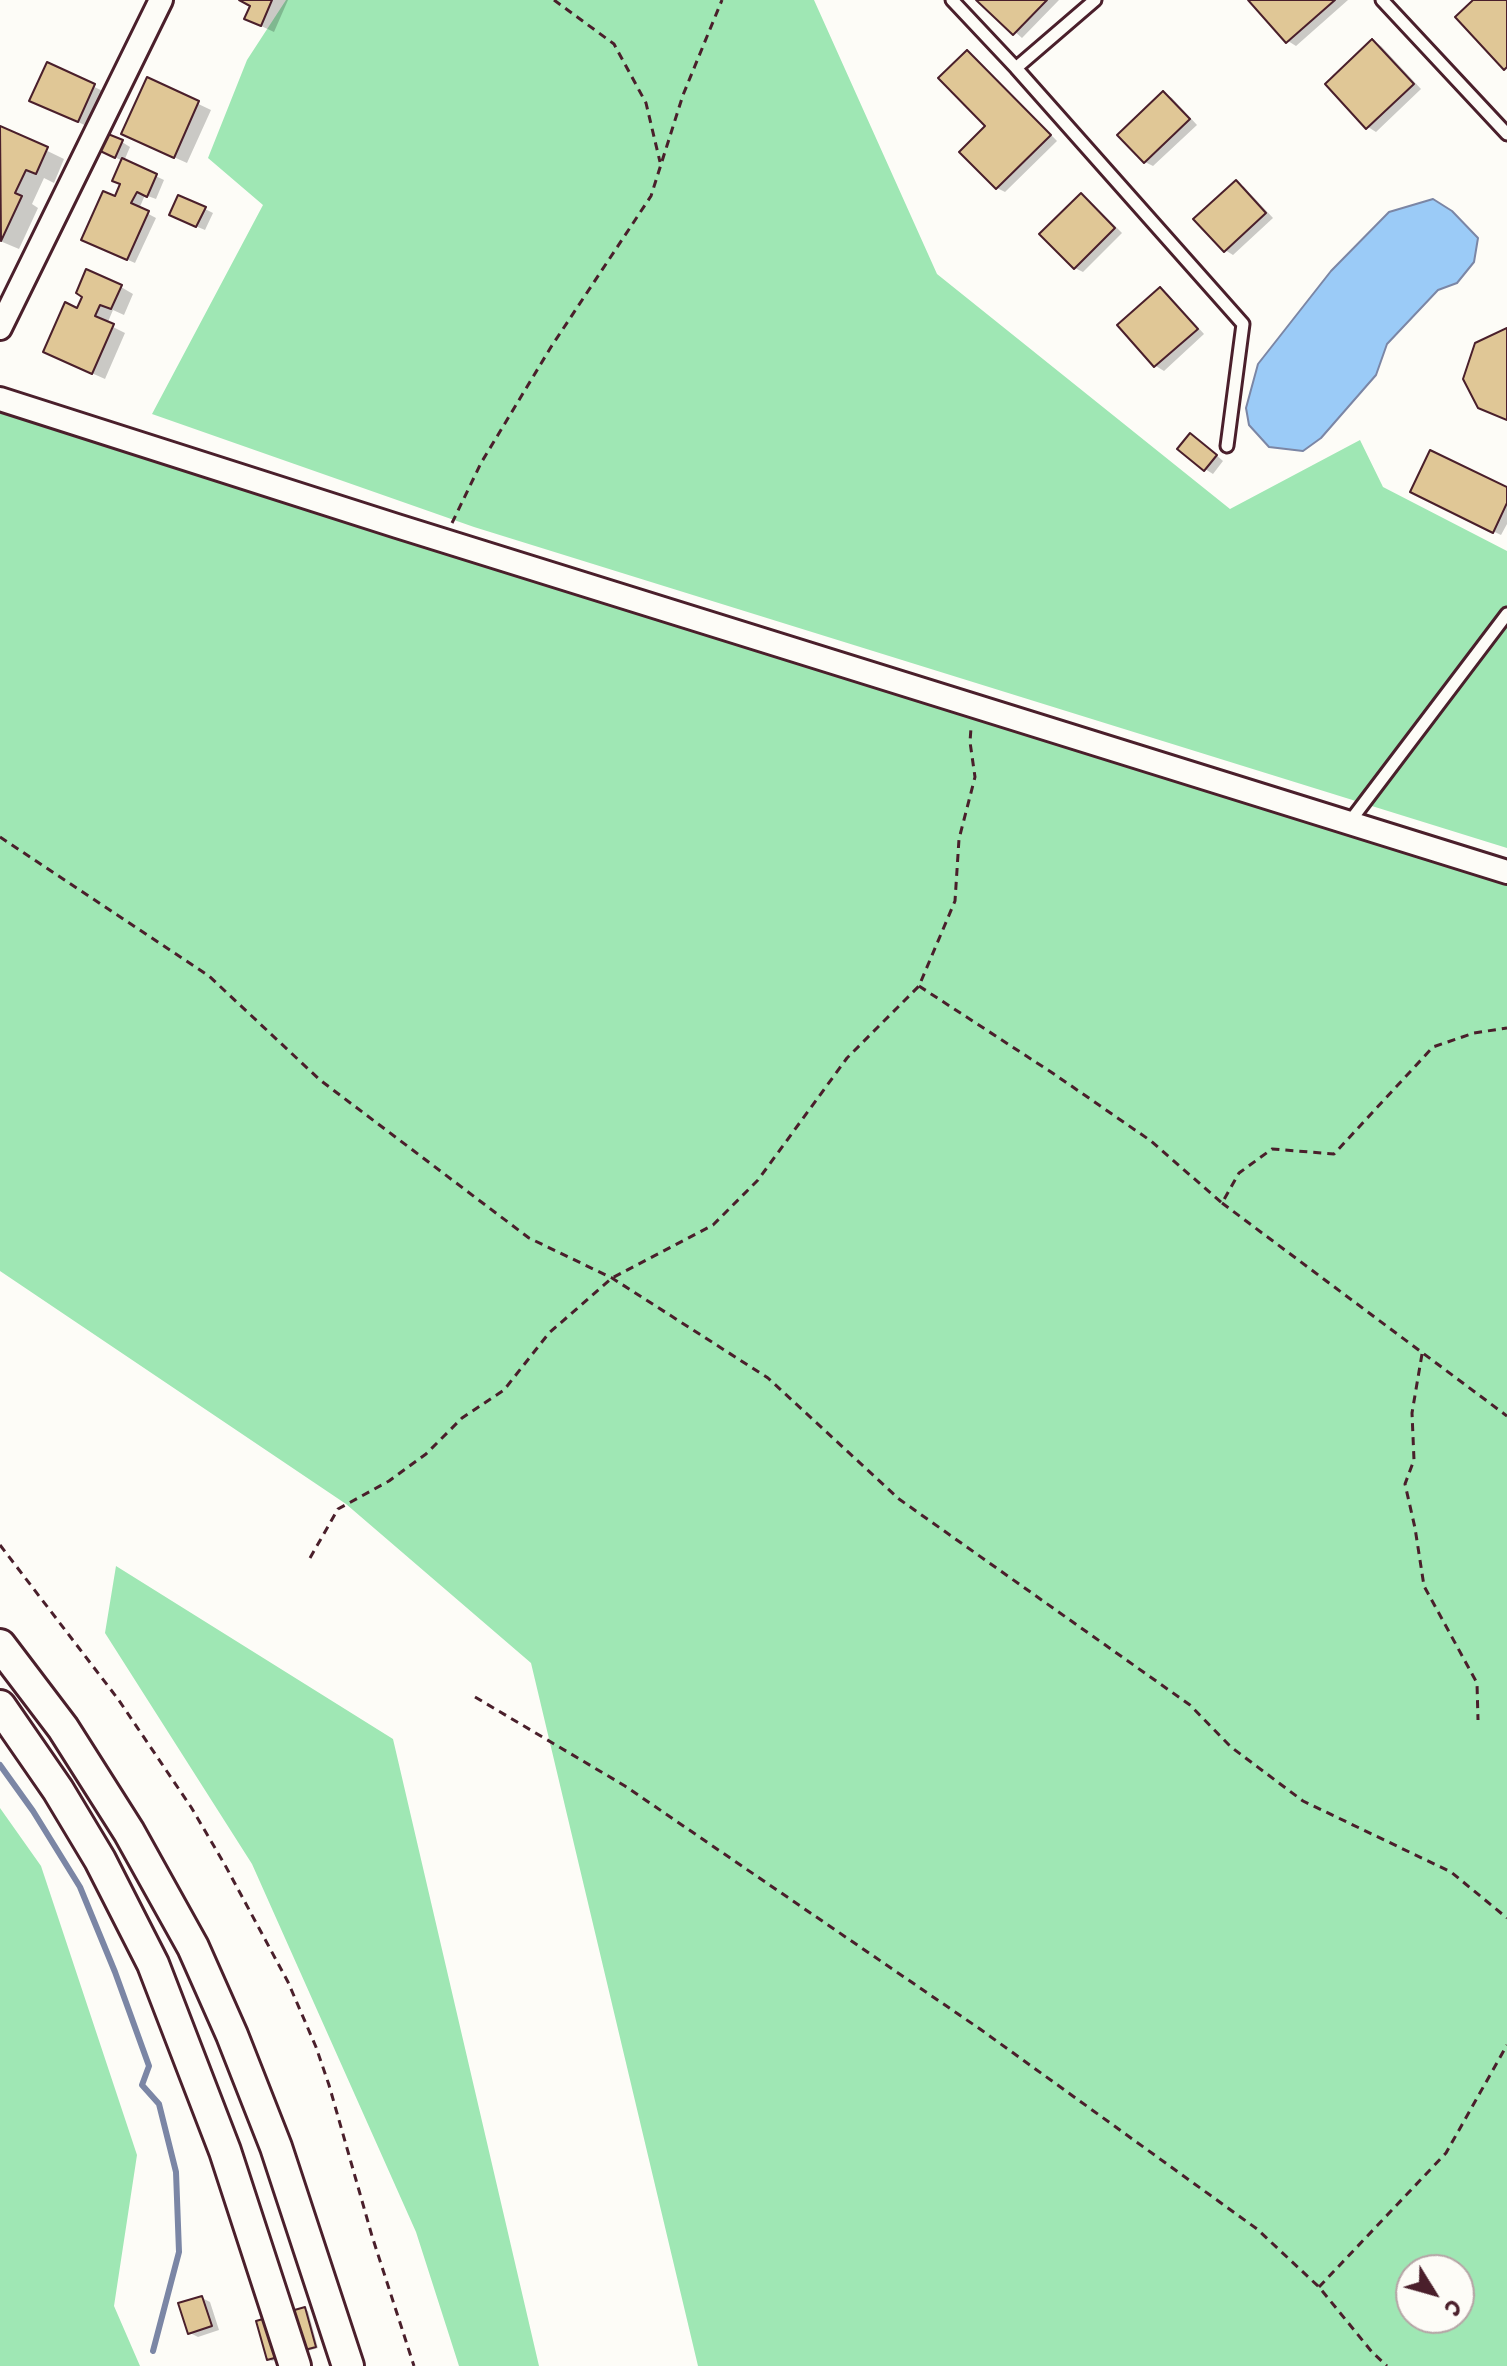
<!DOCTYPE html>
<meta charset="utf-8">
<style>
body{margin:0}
#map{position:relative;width:1507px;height:2366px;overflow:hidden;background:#fdfcf7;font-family:"Shantell Sans",sans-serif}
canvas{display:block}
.north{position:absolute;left:1395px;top:2254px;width:80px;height:80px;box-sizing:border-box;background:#fdfcf7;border:2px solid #b5a4a5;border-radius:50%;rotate:127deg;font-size:22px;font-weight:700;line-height:32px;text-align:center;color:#4a1f2b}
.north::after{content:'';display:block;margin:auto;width:28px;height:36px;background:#4a1f2b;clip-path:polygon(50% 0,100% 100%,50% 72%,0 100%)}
</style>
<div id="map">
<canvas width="1507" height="2366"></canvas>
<div class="north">С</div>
</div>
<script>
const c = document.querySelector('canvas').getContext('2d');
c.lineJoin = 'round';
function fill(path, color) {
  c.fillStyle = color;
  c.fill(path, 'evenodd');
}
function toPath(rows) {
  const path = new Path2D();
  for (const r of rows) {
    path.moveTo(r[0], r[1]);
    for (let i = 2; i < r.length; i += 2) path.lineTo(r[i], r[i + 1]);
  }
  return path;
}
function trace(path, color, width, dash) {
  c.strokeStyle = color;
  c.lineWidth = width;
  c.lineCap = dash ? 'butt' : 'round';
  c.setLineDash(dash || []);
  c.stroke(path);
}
fill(toPath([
 [286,0,814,0,937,274,1230,509,1360,440,1383,487,1507,551,1507,848,474,527,152,414,263,205,208,158,247,60],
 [0,412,1507,885,1507,2366,698,2366,531,1663,346,1504,0,1271],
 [1411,2270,1459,2270,1459,2318,1411,2318],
 [116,1566,393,1739,539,2366,459,2366,416,2232,252,1864,105,1633],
 [0,1808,41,1866,137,2155,114,2306,140,2366,0,2366]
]), '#9fe7b4');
const water = toPath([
 [1433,199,1452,211,1478,238,1474,262,1457,283,1438,290,1387,344,1376,375,1321,438,1303,451,1269,447,1249,425,1246,408,1258,364,1331,271,1389,212,1433,199]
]);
fill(water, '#9bcbf7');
trace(water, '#7b86a5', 2);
fill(toPath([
 [241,0,288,0,274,32,259,25,252,7],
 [979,0,1059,0,1022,38],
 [1251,0,1348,0,1296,46,1288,41],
 [1373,42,1381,46,1421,89,1376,132,1368,127],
 [967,52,975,57,1057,141,1005,192,997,188,988,126],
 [48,65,107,93,91,128,45,107],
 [148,80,211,110,187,163,136,140],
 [1164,93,1172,98,1197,125,1153,166,1145,162],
 [0,128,64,159,54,183,44,178,32,204,38,208,19,249,0,241],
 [122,142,130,147,124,161,164,180,156,199,145,195,139,209,156,218,135,263,92,244,122,184,123,161,106,153],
 [1236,182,1244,187,1273,218,1233,255,1225,250],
 [1081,195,1089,200,1122,233,1083,272,1075,268],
 [205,209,213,213,205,230,179,219],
 [121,287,133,294,124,315,113,310,107,324,125,333,105,379,58,358,78,310],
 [1160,289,1168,294,1204,334,1164,371,1156,366,1120,325],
 [1199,440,1223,461,1213,474,1205,469],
 [1507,489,1507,524,1501,535,1420,496],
 [202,2298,210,2302,219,2330,198,2337,190,2333],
 [305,2309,308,2311,318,2348,272,2361,269,2359]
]), '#0003');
trace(toPath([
 [0,1765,33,1811,80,1887,115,1972,149,2066,142,2085,159,2104,176,2172,179,2252,153,2351]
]), '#7b86a5', 6);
const building = toPath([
 [239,0,272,0,261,26,244,19,250,6,239,0],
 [976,0,1047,0,1013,35,976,0],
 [1248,0,1335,0,1286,43,1248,0],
 [1473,0,1507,0,1507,67,1504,70,1455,17,1473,0],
 [1372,39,1414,84,1366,129,1325,84,1372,39],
 [967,50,1051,135,996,189,959,152,985,126,938,78,967,50],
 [47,62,95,84,78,122,29,101,47,62],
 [147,77,199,101,174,158,121,134,147,77],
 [1163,91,1190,119,1144,163,1117,135,1163,91],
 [0,126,48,147,36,174,26,170,15,193,22,196,1,241,0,126],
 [103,132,123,140,115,158,96,149,103,132],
 [122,158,157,174,147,197,137,192,131,203,149,211,127,260,81,240,103,191,115,196,120,184,112,181,122,158],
 [1236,180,1266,213,1224,252,1193,219,1236,180],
 [1081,193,1115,228,1074,269,1039,234,1081,193],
 [178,195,206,207,196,227,169,215,178,195],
 [86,269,122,285,111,309,100,305,95,316,114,324,92,374,43,352,65,302,77,308,82,297,76,293,86,269],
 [1160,287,1198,329,1154,367,1117,325,1160,287],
 [1507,328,1507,420,1478,408,1463,379,1475,343,1507,328],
 [1190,433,1217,455,1204,471,1177,449,1190,433],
 [1430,450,1507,487,1507,503,1493,533,1410,492,1430,450],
 [202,2296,212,2326,188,2334,178,2303,202,2296],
 [305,2307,316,2347,267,2360,256,2321,305,2307]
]);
fill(building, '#e0c796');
trace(building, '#4a1f2b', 2);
const lane = toPath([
 [952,0,1016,68,1243,324,1227,446],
 [1382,0,1507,134],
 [1016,68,1095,0],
 [1348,824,1507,614]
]);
const street = toPath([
 [0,328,161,0],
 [0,399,397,526,1507,872]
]);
const secondary = toPath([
 [0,1645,63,1728,129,1832,193,1947,232,2035,276,2147,348,2366],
 [0,1706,58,1790,100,1860,153,1964,225,2151,295,2366]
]);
trace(lane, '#4a1f2b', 17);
trace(street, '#4a1f2b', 28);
trace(secondary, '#4a1f2b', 36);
trace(toPath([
 [554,0,614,44,646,103,660,162],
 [452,523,481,463,551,347,651,196,683,95,722,0],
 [0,837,209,976,320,1080,529,1238,612,1278,768,1378,899,1499,1190,1705,1231,1747,1303,1801,1451,1872,1507,1918],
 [919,986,1054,1074,1151,1141,1222,1203,1239,1173,1272,1149,1334,1154,1433,1047,1474,1033,1507,1028],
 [1222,1203,1507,1416],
 [1422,1354,1412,1413,1414,1460,1405,1484,1415,1528,1424,1586,1477,1683,1478,1720],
 [0,1545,118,1699,191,1807,225,1865,288,1982,316,2047,329,2085,372,2236,414,2366],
 [310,1558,338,1509,389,1481,426,1454,462,1418,504,1390,549,1333,612,1278,713,1225,758,1180,847,1058,919,986,955,901,959,839,975,777,970,742,971,728],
 [475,1697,625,1786,980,2029,1257,2229,1319,2287,1372,2352,1387,2366],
 [1319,2287,1446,2153,1507,2045]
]), '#4a1f2b', 3, [8, 6]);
trace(lane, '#fdfcf7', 11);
trace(street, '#fdfcf7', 22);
trace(secondary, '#fdfcf7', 30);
</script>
